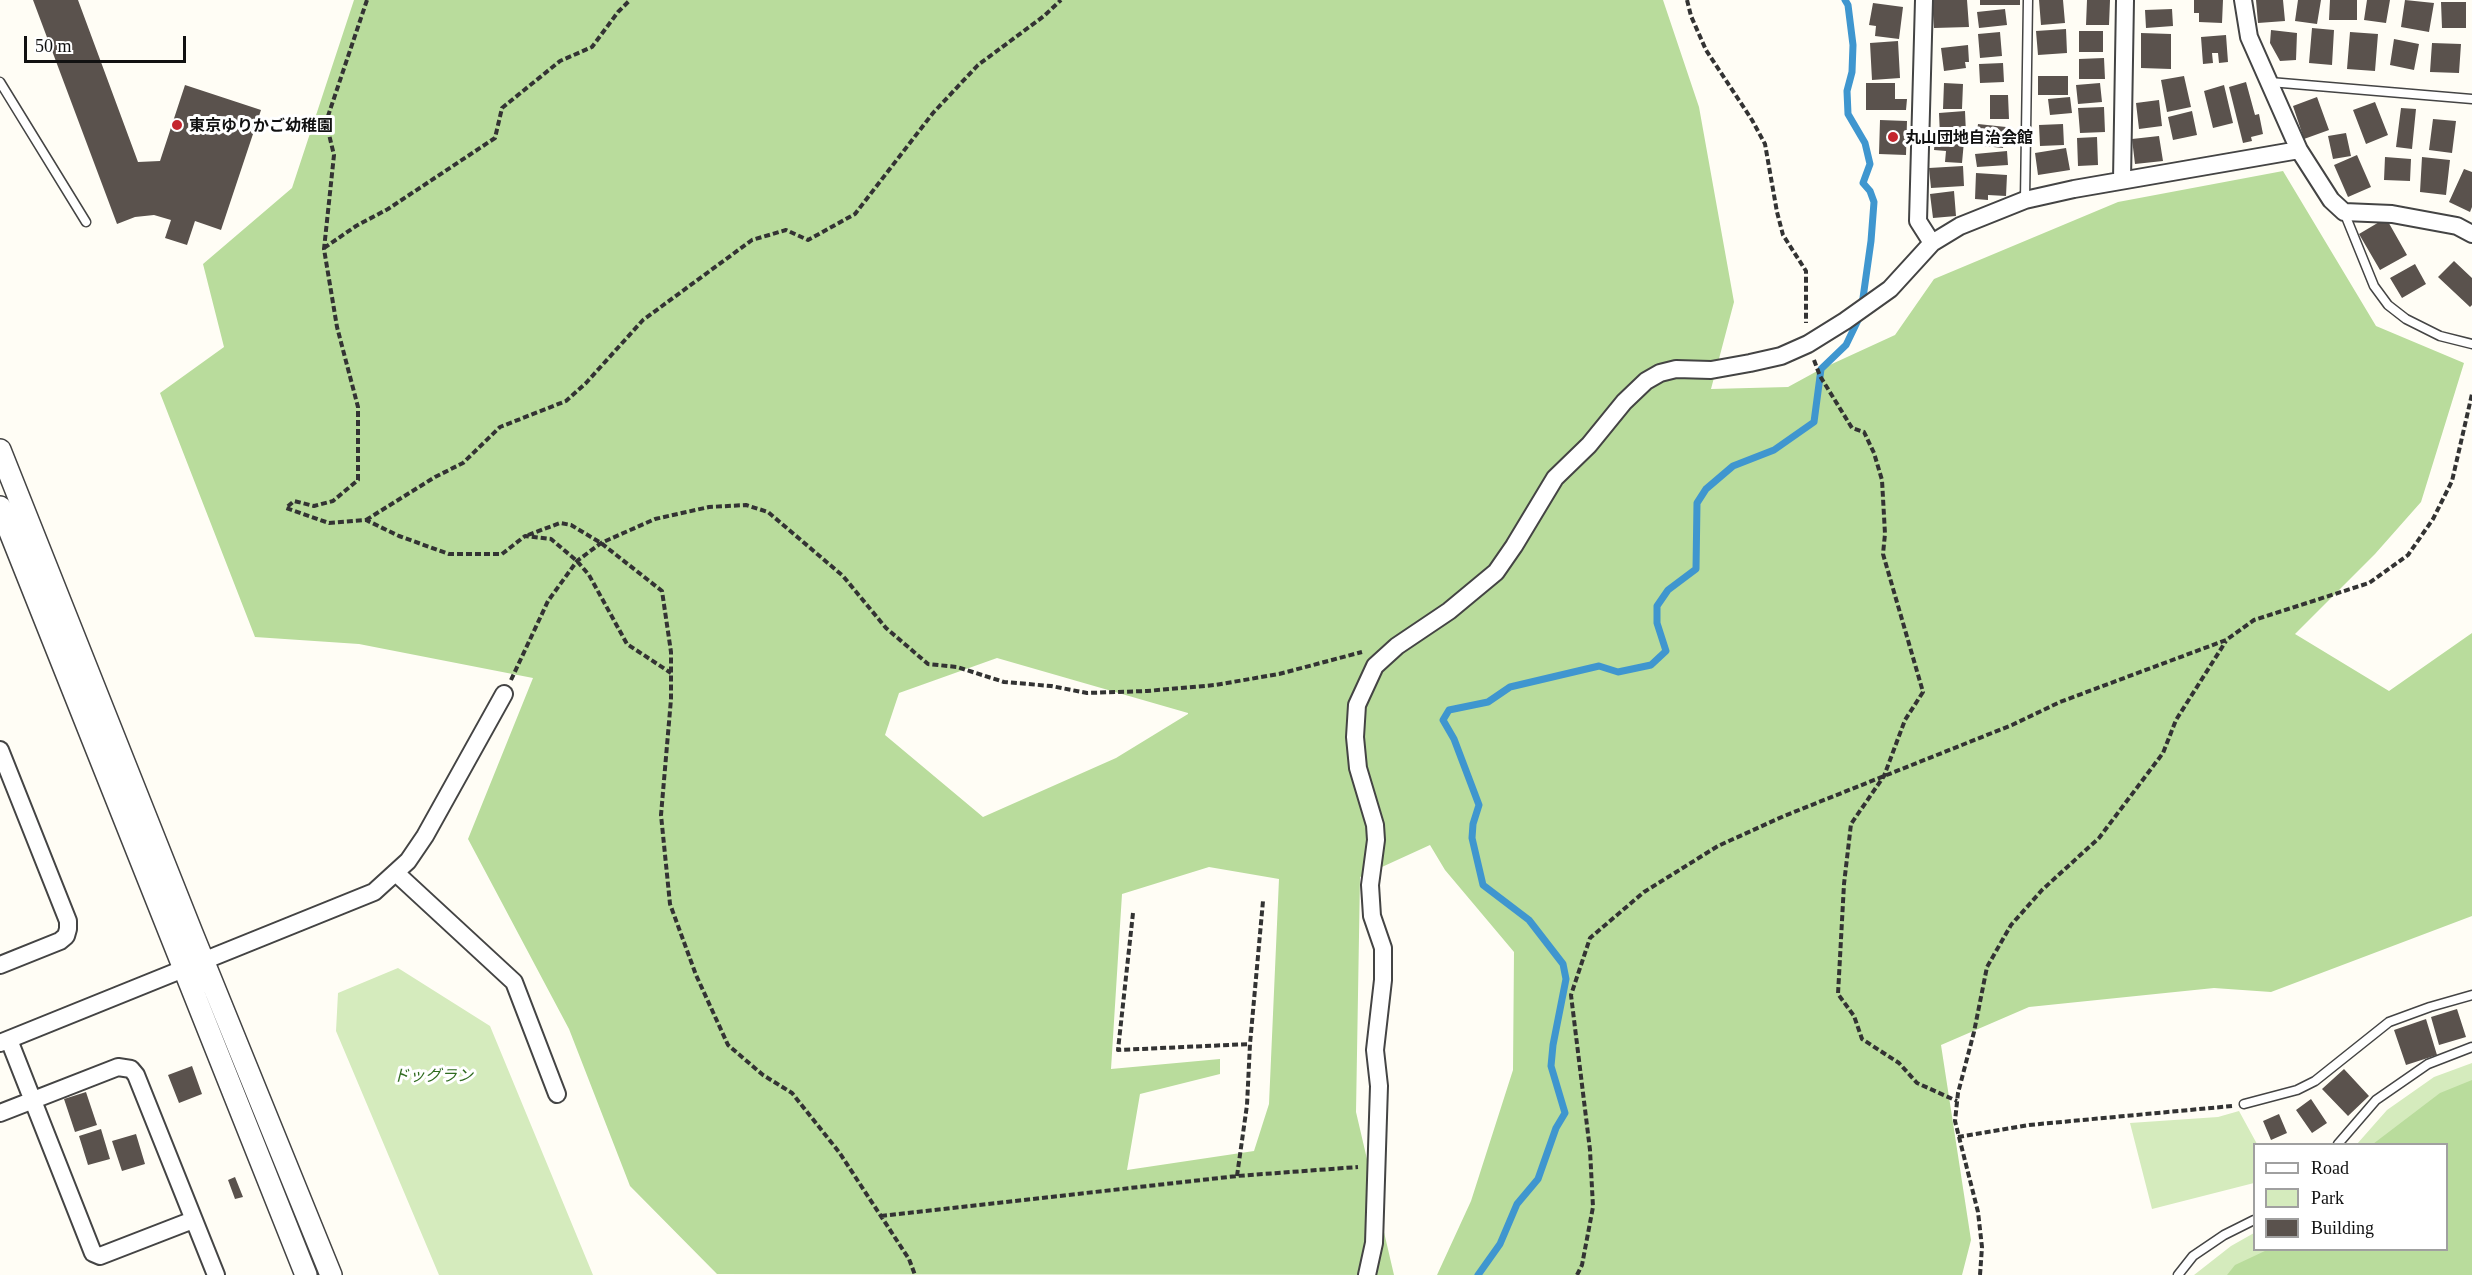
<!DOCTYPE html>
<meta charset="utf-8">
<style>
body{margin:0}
#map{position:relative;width:2472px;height:1275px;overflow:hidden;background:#fffdf5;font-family:Georgia,serif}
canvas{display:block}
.legend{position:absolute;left:2253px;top:1143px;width:195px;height:108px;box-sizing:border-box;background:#fff;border:2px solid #a0a0a0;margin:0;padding:8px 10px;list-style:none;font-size:18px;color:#111}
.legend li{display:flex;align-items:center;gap:12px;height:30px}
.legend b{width:30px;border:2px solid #a0a0a0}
.scale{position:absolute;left:24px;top:36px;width:162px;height:27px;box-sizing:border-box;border:3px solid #111;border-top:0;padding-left:8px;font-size:18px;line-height:21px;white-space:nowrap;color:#111;-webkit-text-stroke:4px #fff;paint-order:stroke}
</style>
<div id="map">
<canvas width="2472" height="1275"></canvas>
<ul class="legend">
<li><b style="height:8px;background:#fff"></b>Road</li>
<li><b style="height:16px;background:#d5ebbd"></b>Park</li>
<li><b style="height:16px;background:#5a524d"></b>Building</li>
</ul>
<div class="scale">50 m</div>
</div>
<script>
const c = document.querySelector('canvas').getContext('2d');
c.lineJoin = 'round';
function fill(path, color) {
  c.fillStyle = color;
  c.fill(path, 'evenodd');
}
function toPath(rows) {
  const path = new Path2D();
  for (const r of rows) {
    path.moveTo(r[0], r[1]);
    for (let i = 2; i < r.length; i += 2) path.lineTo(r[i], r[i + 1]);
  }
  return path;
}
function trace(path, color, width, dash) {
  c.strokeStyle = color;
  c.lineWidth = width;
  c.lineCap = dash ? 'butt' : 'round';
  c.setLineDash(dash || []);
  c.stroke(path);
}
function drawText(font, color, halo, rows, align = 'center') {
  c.font = font + ' Georgia,"Noto Sans JP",serif';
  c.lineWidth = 6;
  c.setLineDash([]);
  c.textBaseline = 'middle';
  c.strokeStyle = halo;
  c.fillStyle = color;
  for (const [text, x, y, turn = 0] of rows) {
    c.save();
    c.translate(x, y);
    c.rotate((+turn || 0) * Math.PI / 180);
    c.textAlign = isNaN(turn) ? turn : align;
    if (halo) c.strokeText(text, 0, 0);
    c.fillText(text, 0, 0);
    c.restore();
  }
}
fill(toPath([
 [398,968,490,1026,593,1275,439,1275,336,1031,338,993],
 [2472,1063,2472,1275,2194,1275,2231,1246,2254,1233,2254,1250,2446,1250,2446,1144,2357,1144,2387,1110,2434,1077],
 [2239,1111,2257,1144,2254,1144,2254,1183,2152,1209,2130,1123,2218,1117]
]), '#d5ebbd');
fill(toPath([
 [354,0,1663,0,1699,107,1734,302,1711,389,1788,387,1821,369,1895,335,1934,279,2118,202,2283,171,2376,326,2464,363,2421,502,2375,554,2295,634,2389,691,2472,633,2472,916,2271,992,2214,988,2029,1007,1941,1045,1971,1240,1962,1275,1437,1275,1471,1201,1513,1070,1514,952,1445,870,1430,845,1360,877,1356,1112,1394,1275,717,1274,630,1186,569,1029,468,839,533,678,359,644,255,637,160,393,224,347,203,264,292,188],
 [997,658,1188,713,1188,714,1116,758,983,817,885,735,899,693],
 [1209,867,1279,879,1269,1104,1254,1151,1127,1170,1140,1094,1220,1074,1220,1059,1111,1069,1122,894],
 [2472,1080,2472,1275,2227,1275,2235,1265,2267,1250,2446,1250,2446,1144,2373,1144,2440,1093]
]), '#b9dc9c');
trace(toPath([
 [1845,0,1848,5,1853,45,1852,72,1847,91,1848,114,1865,143,1870,164,1863,183,1870,191,1874,202,1871,241,1862,305],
 [1478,1275,1500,1244,1517,1204,1538,1179,1556,1128,1565,1113,1551,1066,1553,1045,1566,979,1563,964,1529,920,1483,885,1472,838,1473,824,1479,805,1454,739,1443,720,1449,710,1488,702,1510,687,1599,666,1618,672,1651,665,1666,651,1657,623,1657,606,1668,590,1696,569,1697,503,1706,489,1733,466,1774,450,1814,422,1821,369,1846,345,1860,316]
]), '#3f96cf', 7);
fill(toPath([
 [33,0,78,0,138,162,160,161,185,85,261,110,221,230,195,221,187,245,165,238,171,220,154,215,135,217,117,224],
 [1932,0,1967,0,1969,27,1934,28],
 [1980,0,2020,0,2020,5,1980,5],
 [2039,0,2063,0,2065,23,2041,25],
 [2087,0,2110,0,2109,25,2086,25],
 [2194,0,2223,0,2222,23,2199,22,2199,13,2194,13],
 [2256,0,2283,0,2285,21,2258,23],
 [2298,0,2321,0,2317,24,2295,21],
 [2330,0,2357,0,2357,20,2329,20],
 [2367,0,2390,0,2386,23,2364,20],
 [2405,0,2434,3,2429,32,2401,27],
 [2441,2,2466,2,2466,28,2442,28],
 [1873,3,1903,7,1899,39,1875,36,1876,26,1869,25],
 [2005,9,2007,25,1979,28,1977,12],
 [2172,9,2173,26,2146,28,2145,10],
 [2312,28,2334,30,2332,65,2309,63],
 [2066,29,2067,53,2038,55,2036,31],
 [2271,30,2297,33,2296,60,2280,61,2270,43],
 [2079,31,2103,31,2103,52,2079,52],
 [2000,32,2002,56,1980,58,1978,34],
 [2350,32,2378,34,2375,71,2347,69],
 [2141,33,2171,34,2171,69,2141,68],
 [2226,35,2228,62,2219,63,2218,53,2212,53,2213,63,2203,64,2201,37],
 [2394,39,2419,44,2414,70,2390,65],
 [1898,41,1900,78,1872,80,1870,43],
 [2432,43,2461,44,2459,73,2430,72],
 [1968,45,1969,62,1965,62,1966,68,1944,71,1941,48],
 [2104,58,2105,79,2079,79,2079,59],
 [2003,63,2004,82,1980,83,1979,64],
 [2038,76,2068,76,2068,95,2038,95],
 [2184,76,2191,107,2167,112,2161,80],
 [2246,82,2255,115,2259,114,2263,134,2251,137,2252,141,2243,143,2229,87],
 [1866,83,1895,83,1895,99,1907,99,1906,110,1866,110],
 [1944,83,1963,84,1962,109,1943,109],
 [2100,83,2102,102,2078,104,2076,85],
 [2224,85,2233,123,2213,128,2204,91],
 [1990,95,2008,95,2009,119,1990,119],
 [2070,97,2072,113,2050,115,2048,99],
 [2317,97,2329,130,2304,139,2293,106],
 [2159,100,2162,126,2139,129,2136,103],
 [2375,102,2388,135,2366,144,2353,110],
 [2104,107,2105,132,2080,133,2078,108],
 [2401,108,2416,109,2412,149,2396,147],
 [1965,111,1966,134,1940,136,1939,113],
 [2192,111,2197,135,2173,140,2168,117],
 [2433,119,2456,121,2452,153,2429,150],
 [1880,120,1907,121,1906,155,1879,154],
 [1978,124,2006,127,2003,148,1975,145],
 [2063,124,2064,145,2040,146,2039,125],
 [2346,133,2351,156,2333,159,2328,136],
 [2159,136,2163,161,2135,164,2132,139],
 [2097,137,2098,165,2078,166,2077,138],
 [1935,139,1964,141,1962,163,1945,162,1946,151,1934,150],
 [2066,148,2070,170,2038,175,2035,153],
 [2007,151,2008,165,1977,167,1975,154],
 [2357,155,2371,187,2348,197,2334,165],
 [2385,157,2411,159,2410,181,2384,180],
 [2422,157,2450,160,2446,195,2420,192],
 [1963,166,1964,186,1931,188,1929,168],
 [2464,169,2472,172,2472,207,2470,212,2449,202],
 [1976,173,2007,175,2006,196,1988,195,1988,200,1975,199],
 [1954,191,1956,216,1933,218,1930,194],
 [2386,218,2407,255,2380,270,2359,234],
 [2454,261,2472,278,2472,305,2470,307,2438,277],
 [2415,264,2426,284,2402,298,2390,278],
 [2457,1009,2466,1037,2439,1045,2431,1017],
 [2426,1019,2437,1055,2406,1065,2394,1030],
 [192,1066,202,1094,179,1103,168,1075],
 [2344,1069,2369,1096,2348,1116,2322,1089],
 [86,1092,97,1125,75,1132,64,1099],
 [2311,1099,2327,1123,2312,1133,2296,1110],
 [2279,1114,2287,1133,2271,1140,2263,1121],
 [101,1129,110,1159,88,1165,79,1136],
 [136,1134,145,1164,122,1171,112,1141],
 [235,1177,243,1197,235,1199,228,1180]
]), '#5a524d');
const service = toPath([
 [0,82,86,222],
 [2270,82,2472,99],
 [2025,200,2028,0],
 [2344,212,2374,286,2388,305,2406,319,2440,336,2472,344],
 [2244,1104,2297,1090,2315,1081,2389,1022,2430,1007,2472,995],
 [2338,1144,2376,1100,2428,1064,2472,1047],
 [2178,1275,2193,1256,2224,1235,2254,1220]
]);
const minor = toPath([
 [1924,0,1918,221,1932,243],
 [2243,0,2249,37,2299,150],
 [2122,180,2125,0],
 [0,750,68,921,68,929,66,936,60,941,0,965],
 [396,873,514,982,557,1094],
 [9,1040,93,1253,100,1256,193,1220],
 [0,1043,374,892,408,861,425,836,504,694],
 [0,1113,118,1067,131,1069,136,1075,216,1275],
 [1367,1275,1374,1243,1379,1086,1375,1050,1383,980,1383,948,1372,916,1370,885,1376,840,1375,825,1358,768,1355,737,1357,705,1375,666,1397,646,1449,611,1496,572,1514,546,1555,478,1589,445,1624,402,1646,381,1660,373,1676,369,1711,370,1750,363,1781,356,1808,344,1845,321,1890,289,1932,243,1960,226,2025,200,2074,189,2299,150,2331,200,2344,212,2392,214,2457,226,2472,234]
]);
const tertiary = toPath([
 [0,450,192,933,331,1275],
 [0,507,306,1275]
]);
trace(service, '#444', 11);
trace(minor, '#444', 20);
trace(tertiary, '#444', 24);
trace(toPath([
 [367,0,326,122,334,155,324,249,337,327,358,407,358,480,333,501,314,506,294,501,286,508,329,523,366,520,399,536,449,554,502,554,525,536,551,539,577,561,589,575,627,644,671,673],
 [1687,0,1691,16,1706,50,1752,120,1765,144,1777,212,1783,235,1806,271,1806,323],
 [324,248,356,226,388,209,495,138,502,108,560,61,592,47,618,12,630,0],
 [1814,360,1820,376,1852,428,1864,432,1874,453,1882,480,1885,534,1883,554,1923,692,1905,720,1884,776,1851,824,1844,884,1838,994,1854,1016,1862,1039,1899,1063,1917,1083,1957,1101],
 [366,520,435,477,463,463,500,427,566,401,586,383,643,320,752,240,786,230,808,240,855,214,933,113,978,65,1044,16,1061,0],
 [528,535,560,523,571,525,601,543,662,591,671,652,671,699,661,815,670,904,696,975,728,1045,763,1075,792,1093,839,1152,909,1259,915,1275],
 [511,680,548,601,577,561,601,543,655,519,709,507,746,505,768,512,843,576,886,628,928,664,957,667,1004,682,1051,686,1087,693,1147,691,1215,685,1279,674,1362,652],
 [1133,913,1118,1050,1250,1044],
 [1958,1137,2029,1125,2232,1106],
 [1237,1176,1247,1105,1250,1044,1263,901],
 [881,1216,1237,1176,1358,1167],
 [1577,1275,1582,1265,1593,1207,1590,1150,1571,995,1590,938,1644,892,1718,846,1784,816,2012,725,2060,702,2226,640,2254,620,2369,583,2408,555,2433,519,2452,481,2472,394],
 [1980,1275,1982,1247,1978,1212,1955,1121,1958,1093,1974,1032,1987,967,2011,925,2042,890,2099,838,2163,753,2176,720,2226,641]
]), '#333', 4, [6, 3]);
trace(service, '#fff', 8);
trace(minor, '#fff', 16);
trace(tertiary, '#fff', 21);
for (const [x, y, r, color] of [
 [177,125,6,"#c4262e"],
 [1893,137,6,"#c4262e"]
]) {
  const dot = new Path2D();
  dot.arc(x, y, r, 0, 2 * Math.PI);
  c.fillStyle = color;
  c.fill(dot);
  trace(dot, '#fff', 2);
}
drawText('bold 16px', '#111', '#fff', [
 ["東京ゆりかご幼稚園",189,125],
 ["丸山団地自治会館",1905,137]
], 'left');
drawText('italic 16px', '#2f6b1f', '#fff', [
 ["ドッグラン",433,1075]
]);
</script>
